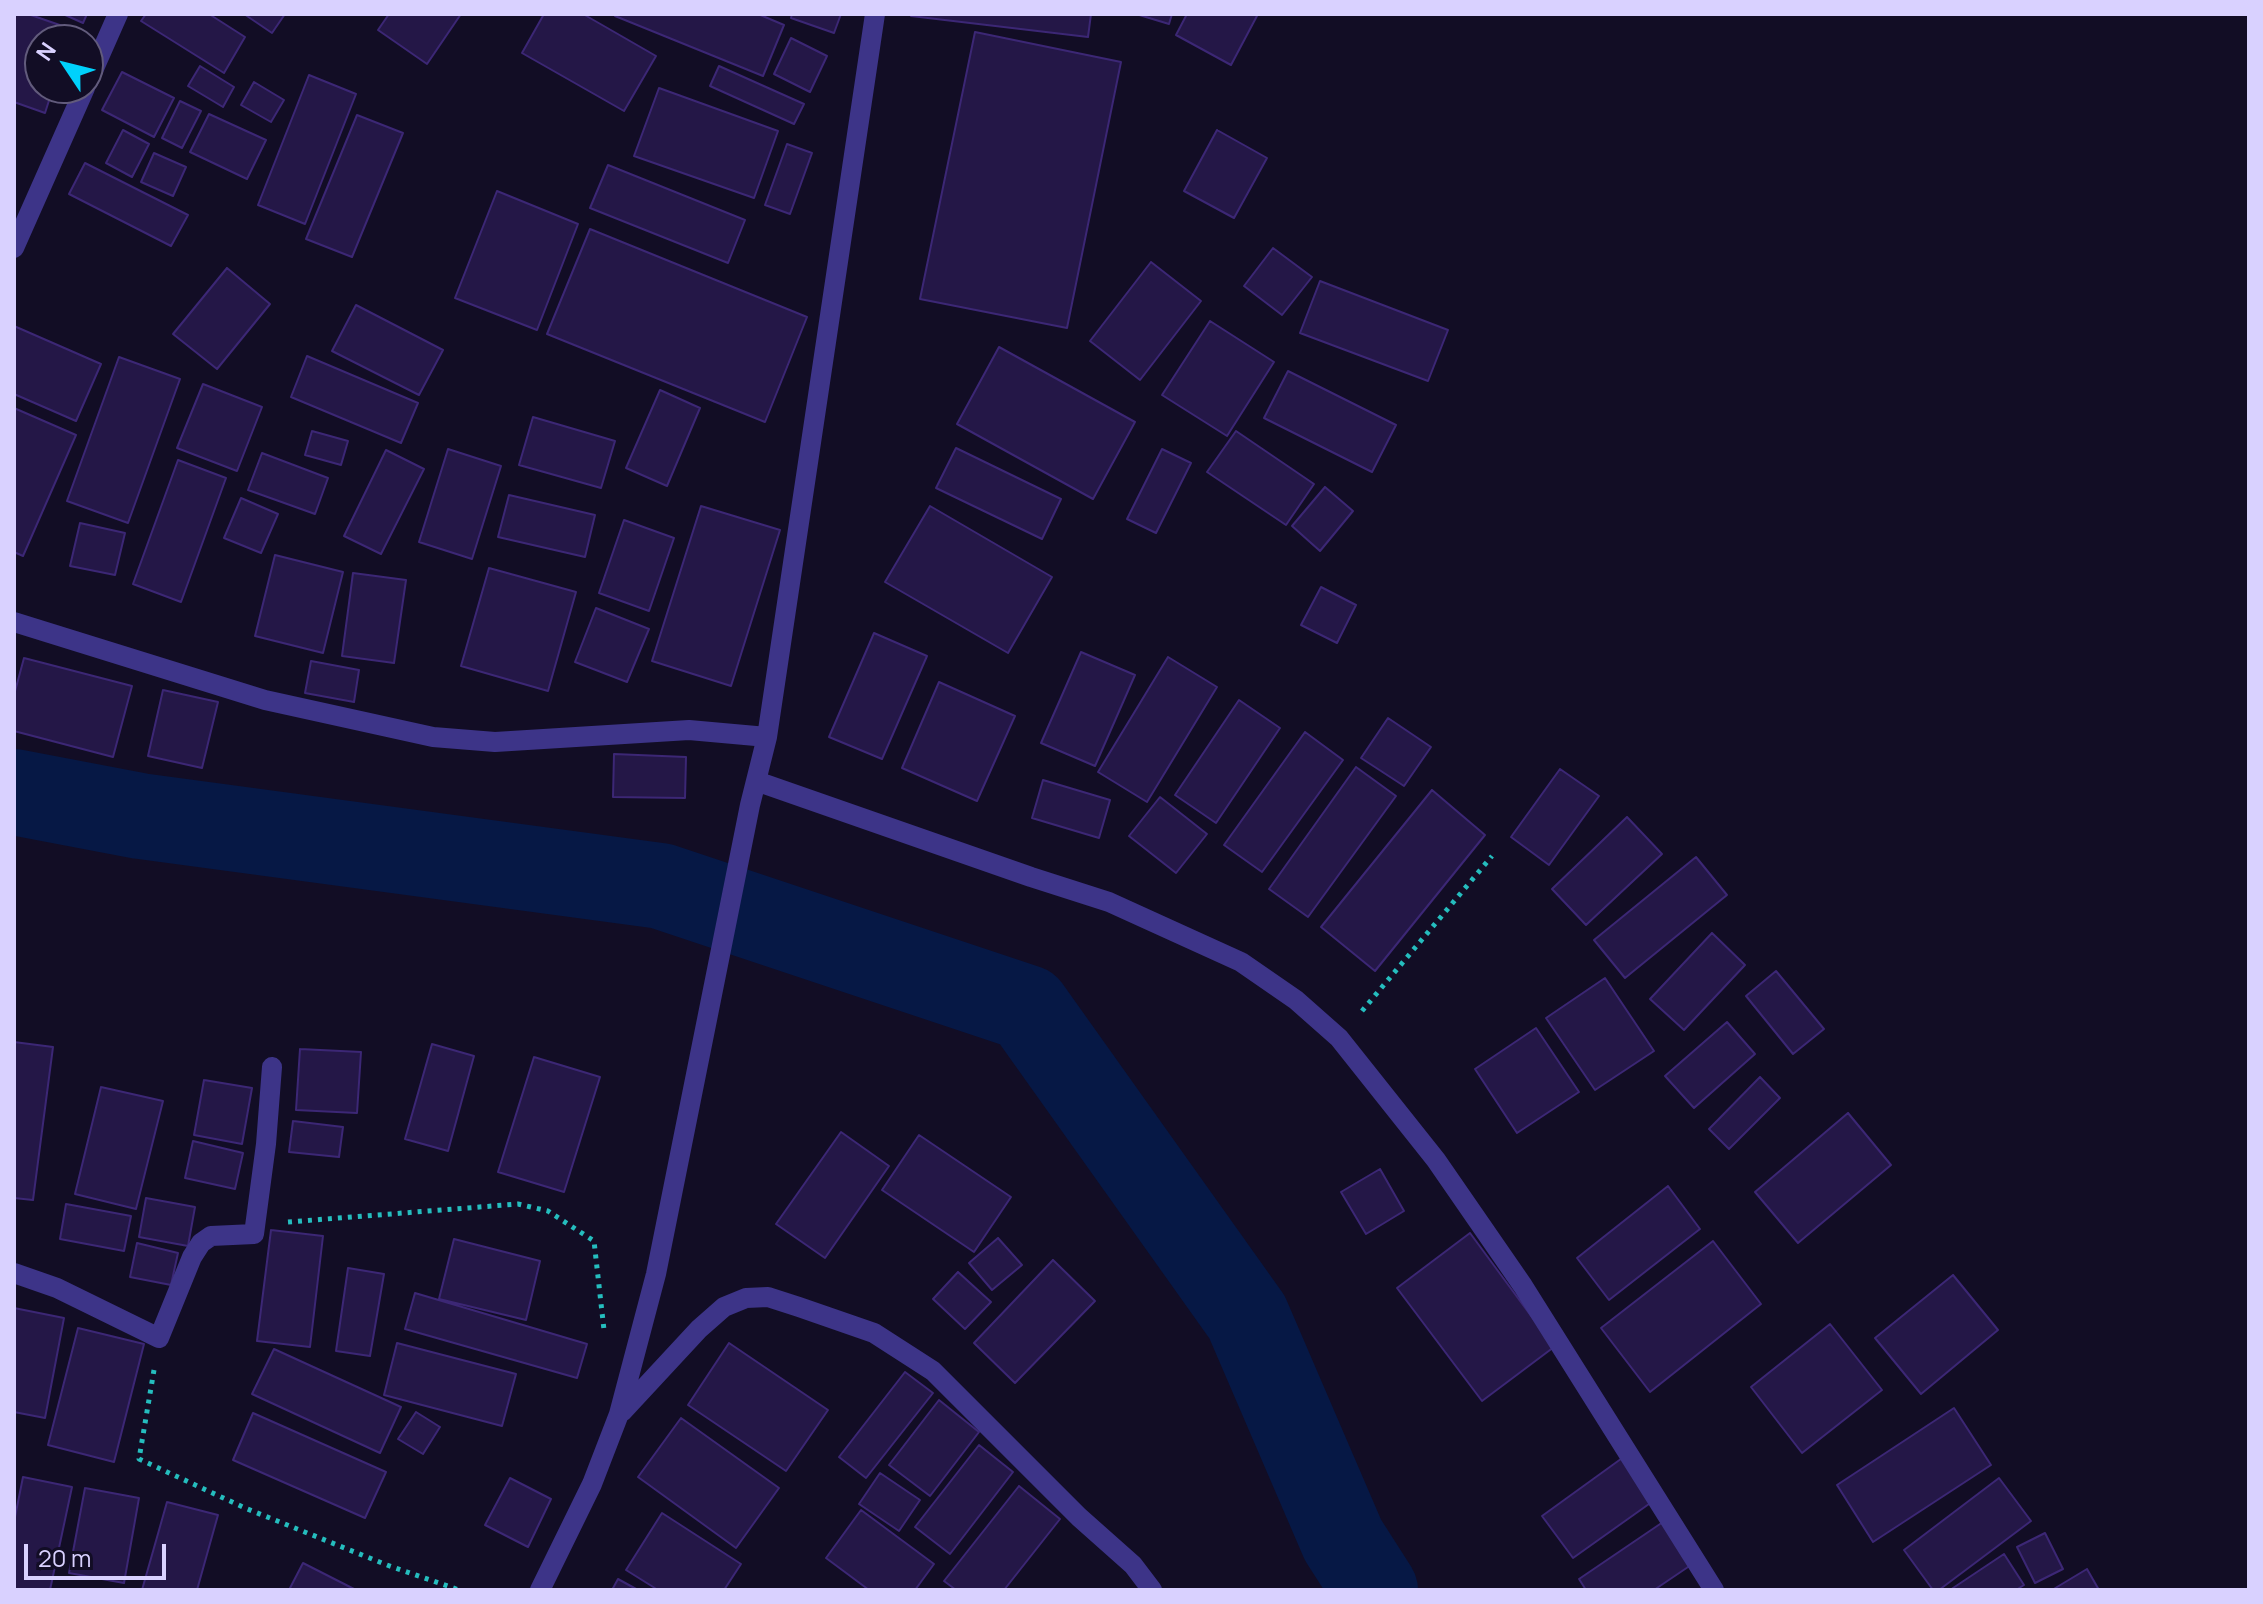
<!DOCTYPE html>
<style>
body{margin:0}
#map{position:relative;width:2263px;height:1604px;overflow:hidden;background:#120d25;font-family:Manrope,sans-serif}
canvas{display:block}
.frame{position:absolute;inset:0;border:16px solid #d9d1ff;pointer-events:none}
.north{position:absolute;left:24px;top:24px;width:80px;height:80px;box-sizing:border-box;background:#120d25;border:2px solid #625b7c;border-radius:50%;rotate:305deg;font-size:22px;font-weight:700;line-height:32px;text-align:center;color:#d9d1ff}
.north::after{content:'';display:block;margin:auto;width:28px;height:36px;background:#00d1fc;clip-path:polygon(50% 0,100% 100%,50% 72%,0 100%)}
.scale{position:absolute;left:24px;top:1544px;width:142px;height:36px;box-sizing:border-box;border:4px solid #d9d1ff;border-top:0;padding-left:10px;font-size:24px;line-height:28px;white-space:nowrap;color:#d9d1ff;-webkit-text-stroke:6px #120d25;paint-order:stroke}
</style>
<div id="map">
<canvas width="2263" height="1604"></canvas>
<div class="frame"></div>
<div class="north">N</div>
<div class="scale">20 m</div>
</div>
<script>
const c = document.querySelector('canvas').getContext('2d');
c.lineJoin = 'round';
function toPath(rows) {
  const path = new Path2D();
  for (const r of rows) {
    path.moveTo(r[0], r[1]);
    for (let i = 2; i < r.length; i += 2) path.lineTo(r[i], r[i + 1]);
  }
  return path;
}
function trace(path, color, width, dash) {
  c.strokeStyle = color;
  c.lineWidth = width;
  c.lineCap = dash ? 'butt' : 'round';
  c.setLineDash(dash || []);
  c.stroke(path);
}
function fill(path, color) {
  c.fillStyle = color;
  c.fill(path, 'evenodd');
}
trace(toPath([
 [14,792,140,816,661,886,1027,1008,1247,1317,1343,1540,1375,1590]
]), '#061845', 86);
const building = toPath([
 [14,14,28,14,74,30,70,40,40,40,40,88,53,88,45,113,14,102,14,14],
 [63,14,87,14,83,23,63,14],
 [146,14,209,14,245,37,224,73,141,21,146,14],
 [244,14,285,14,272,33,244,14],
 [389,14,461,14,427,64,378,30,389,14],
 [544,14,583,14,656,56,624,111,522,53,544,14],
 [616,14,758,14,784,25,763,76,615,16,616,14],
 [792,14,841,14,834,33,791,18,792,14],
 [911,14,1091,14,1088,37,911,16,911,14],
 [1136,14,1172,14,1169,24,1136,14],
 [1187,14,1258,14,1231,65,1176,35,1187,14],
 [975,32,1121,62,1067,328,920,299,975,32],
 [791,38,827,56,810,92,774,74,791,38],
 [200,66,234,87,223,107,188,86,200,66],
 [719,66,804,104,794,124,710,86,719,66],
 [122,72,174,98,154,137,102,110,122,72],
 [309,75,356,94,305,224,258,205,309,75],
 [254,82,284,100,271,122,241,105,254,82],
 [659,88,778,131,754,198,634,156,659,88],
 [180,101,201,111,182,148,162,138,180,101],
 [209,114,266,140,247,179,190,152,209,114],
 [357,115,403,133,352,257,306,239,357,115],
 [123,130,149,144,132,177,106,163,123,130],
 [1217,130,1267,158,1234,218,1184,191,1217,130],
 [787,144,812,153,790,214,765,205,787,144],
 [154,153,186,167,173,196,141,182,154,153],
 [85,163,188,215,171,246,69,194,85,163],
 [608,165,745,220,728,263,590,208,608,165],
 [497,191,578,224,537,330,455,298,497,191],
 [590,229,807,317,765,422,547,334,590,229],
 [1273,248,1312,277,1282,315,1244,286,1273,248],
 [1151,262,1201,301,1140,380,1090,341,1151,262],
 [227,268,270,304,217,369,173,334,227,268],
 [1320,281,1448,330,1428,381,1300,333,1320,281],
 [356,305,443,350,419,395,332,351,356,305],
 [1210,321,1274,362,1227,436,1162,395,1210,321],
 [14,326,101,364,76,421,14,394,14,326],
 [999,347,1135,422,1093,499,957,424,999,347],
 [307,356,418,403,401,443,291,397,307,356],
 [119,357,180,379,128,523,67,501,119,357],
 [1288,371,1396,425,1372,472,1264,418,1288,371],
 [203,384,262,407,237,471,177,448,203,384],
 [660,390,700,408,667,486,626,468,660,390],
 [14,408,76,435,23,556,14,552,14,408],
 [533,417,615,441,601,488,519,465,533,417],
 [312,431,348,441,341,465,305,455,312,431],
 [1236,431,1314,484,1286,525,1207,472,1236,431],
 [956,448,1061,499,1042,539,936,488,956,448],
 [448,449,501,466,472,559,419,542,448,449],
 [1162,449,1191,463,1156,533,1127,519,1162,449],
 [386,450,424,469,381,554,344,536,386,450],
 [262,453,328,478,315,514,248,490,262,453],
 [178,460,226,478,181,602,133,584,178,460],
 [1325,487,1353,511,1320,551,1292,526,1325,487],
 [509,495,595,515,585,557,498,537,509,495],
 [241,498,278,514,261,553,224,538,241,498],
 [701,506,780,530,731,686,652,661,701,506],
 [930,506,1052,577,1008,653,885,582,930,506],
 [624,520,674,538,649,611,599,593,624,520],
 [80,523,125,533,115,575,70,566,80,523],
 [275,555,343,572,323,653,255,636,275,555],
 [489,568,576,592,548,691,461,666,489,568],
 [353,573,406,580,394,663,342,656,353,573],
 [1321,587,1356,605,1337,643,1301,625,1321,587],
 [596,608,649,629,627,682,575,662,596,608],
 [874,633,927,656,882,759,829,737,874,633],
 [1081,652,1135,675,1095,766,1041,743,1081,652],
 [1168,657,1217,687,1147,802,1098,772,1168,657],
 [24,658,132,686,113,757,14,731,14,695,24,658],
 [311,661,359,670,354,702,305,693,311,661],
 [939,682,1015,716,977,801,902,768,939,682],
 [163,690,218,702,202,768,148,756,163,690],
 [1239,700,1280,728,1216,823,1175,795,1239,700],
 [1388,718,1431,747,1404,786,1361,758,1388,718],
 [1305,732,1343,760,1262,872,1224,845,1305,732],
 [614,754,686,757,685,798,613,797,614,754],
 [1356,767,1396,796,1308,917,1269,889,1356,767],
 [1560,769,1599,796,1549,865,1511,837,1560,769],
 [1043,780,1110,800,1099,838,1032,818,1043,780],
 [1432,790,1485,835,1375,971,1321,927,1432,790],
 [1160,797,1207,834,1176,873,1129,836,1160,797],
 [1627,817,1662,854,1586,925,1552,889,1627,817],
 [1696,857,1727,895,1625,978,1594,940,1696,857],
 [1712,933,1745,965,1684,1030,1650,999,1712,933],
 [1776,971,1824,1029,1793,1054,1746,996,1776,971],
 [1605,978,1654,1051,1595,1090,1546,1018,1605,978],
 [1727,1022,1755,1054,1694,1108,1665,1076,1727,1022],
 [1536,1028,1579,1092,1517,1133,1475,1069,1536,1028],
 [14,1042,53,1047,33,1200,14,1198,14,1042],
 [432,1044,474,1056,448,1151,405,1139,432,1044],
 [300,1049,361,1052,357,1113,296,1110,300,1049],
 [534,1057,600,1077,564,1192,498,1172,534,1057],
 [1760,1077,1780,1098,1729,1149,1709,1129,1760,1077],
 [204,1080,252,1088,242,1144,194,1135,204,1080],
 [101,1087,163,1101,136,1209,75,1194,101,1087],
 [1848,1113,1891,1165,1798,1243,1755,1192,1848,1113],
 [293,1121,343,1127,339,1157,289,1152,293,1121],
 [841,1132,889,1166,825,1258,776,1224,841,1132],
 [919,1135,1011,1197,974,1252,882,1190,919,1135],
 [193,1141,243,1153,235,1189,185,1178,193,1141],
 [1380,1169,1404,1211,1366,1234,1341,1192,1380,1169],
 [1668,1186,1700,1229,1609,1300,1577,1258,1668,1186],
 [146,1198,195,1207,188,1246,139,1237,146,1198],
 [66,1204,131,1216,124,1251,60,1239,66,1204],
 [271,1230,323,1236,310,1347,257,1341,271,1230],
 [1470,1233,1554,1347,1482,1401,1397,1288,1470,1233],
 [998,1238,1022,1265,992,1290,969,1263,998,1238],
 [454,1239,540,1261,526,1320,439,1299,454,1239],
 [1713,1241,1761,1304,1650,1392,1601,1328,1713,1241],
 [137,1243,178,1253,171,1285,130,1277,137,1243],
 [1053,1260,1095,1301,1015,1383,974,1343,1053,1260],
 [348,1268,384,1274,370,1356,336,1351,348,1268],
 [958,1272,991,1302,965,1329,933,1299,958,1272],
 [1953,1275,1998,1330,1921,1394,1875,1338,1953,1275],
 [415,1293,587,1344,577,1378,405,1329,415,1293],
 [14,1308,64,1318,45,1418,14,1412,14,1308],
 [1830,1324,1882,1390,1802,1453,1751,1387,1830,1324],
 [78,1328,144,1344,114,1462,48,1445,78,1328],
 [397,1343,516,1374,502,1426,384,1395,397,1343],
 [729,1343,828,1410,786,1471,688,1405,729,1343],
 [274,1349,401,1407,380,1453,252,1394,274,1349],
 [905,1372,933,1393,866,1478,839,1457,905,1372],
 [939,1400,979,1432,930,1496,889,1465,939,1400],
 [1954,1408,1991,1465,1873,1542,1837,1485,1954,1408],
 [416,1412,440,1427,423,1454,398,1439,416,1412],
 [253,1413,386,1472,365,1518,233,1460,253,1413],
 [681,1418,779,1488,736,1548,638,1477,681,1418],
 [979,1445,1013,1472,950,1554,915,1527,979,1445],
 [1625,1456,1656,1499,1573,1558,1542,1516,1625,1456],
 [880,1473,920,1500,899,1531,859,1504,880,1473],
 [23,1477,72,1487,50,1590,14,1590,14,1522,23,1477],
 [510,1478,551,1499,528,1547,485,1525,510,1478],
 [1999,1478,2031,1521,1939,1590,1933,1590,1904,1550,1999,1478],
 [1019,1486,1060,1519,1004,1590,956,1590,944,1581,1019,1486],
 [85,1488,139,1498,124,1583,69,1573,85,1488],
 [167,1502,218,1515,197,1590,142,1590,167,1502],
 [861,1510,934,1564,915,1590,869,1590,826,1558,861,1510],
 [662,1513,741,1564,724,1590,658,1590,626,1570,662,1513],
 [1663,1522,1691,1565,1654,1590,1586,1590,1579,1579,1663,1522],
 [2045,1533,2063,1569,2035,1583,2017,1547,2045,1533],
 [2004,1554,2024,1585,2016,1590,1950,1590,2004,1554],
 [303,1563,356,1590,289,1590,303,1563],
 [2087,1569,2099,1590,2052,1590,2087,1569],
 [618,1579,638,1590,612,1590,618,1579]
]);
fill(building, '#241747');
trace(building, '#3c2775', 2);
trace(toPath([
 [1362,1011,1492,856],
 [288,1222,518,1204,548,1211,594,1241,604,1330],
 [154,1370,139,1459,245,1508,387,1565,459,1590]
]), '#25bdbe', 5, [4, 6]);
trace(toPath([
 [88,82,118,14],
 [14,248,85,88],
 [14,622,265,700,433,737,495,742,689,730,767,737],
 [756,781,1031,877,1109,902,1241,962,1296,1000,1339,1038,1436,1160,1523,1286,1714,1590],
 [14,1273,57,1288,159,1338,192,1257,201,1243,211,1236,254,1234,266,1144,272,1067],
 [622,1412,699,1329,724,1307,746,1298,768,1297,799,1307,874,1333,933,1371,1079,1517,1133,1565,1152,1590],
 [540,1590,592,1484,619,1414,656,1274,750,805,767,737,875,14]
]), '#3d3488', 20);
</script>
